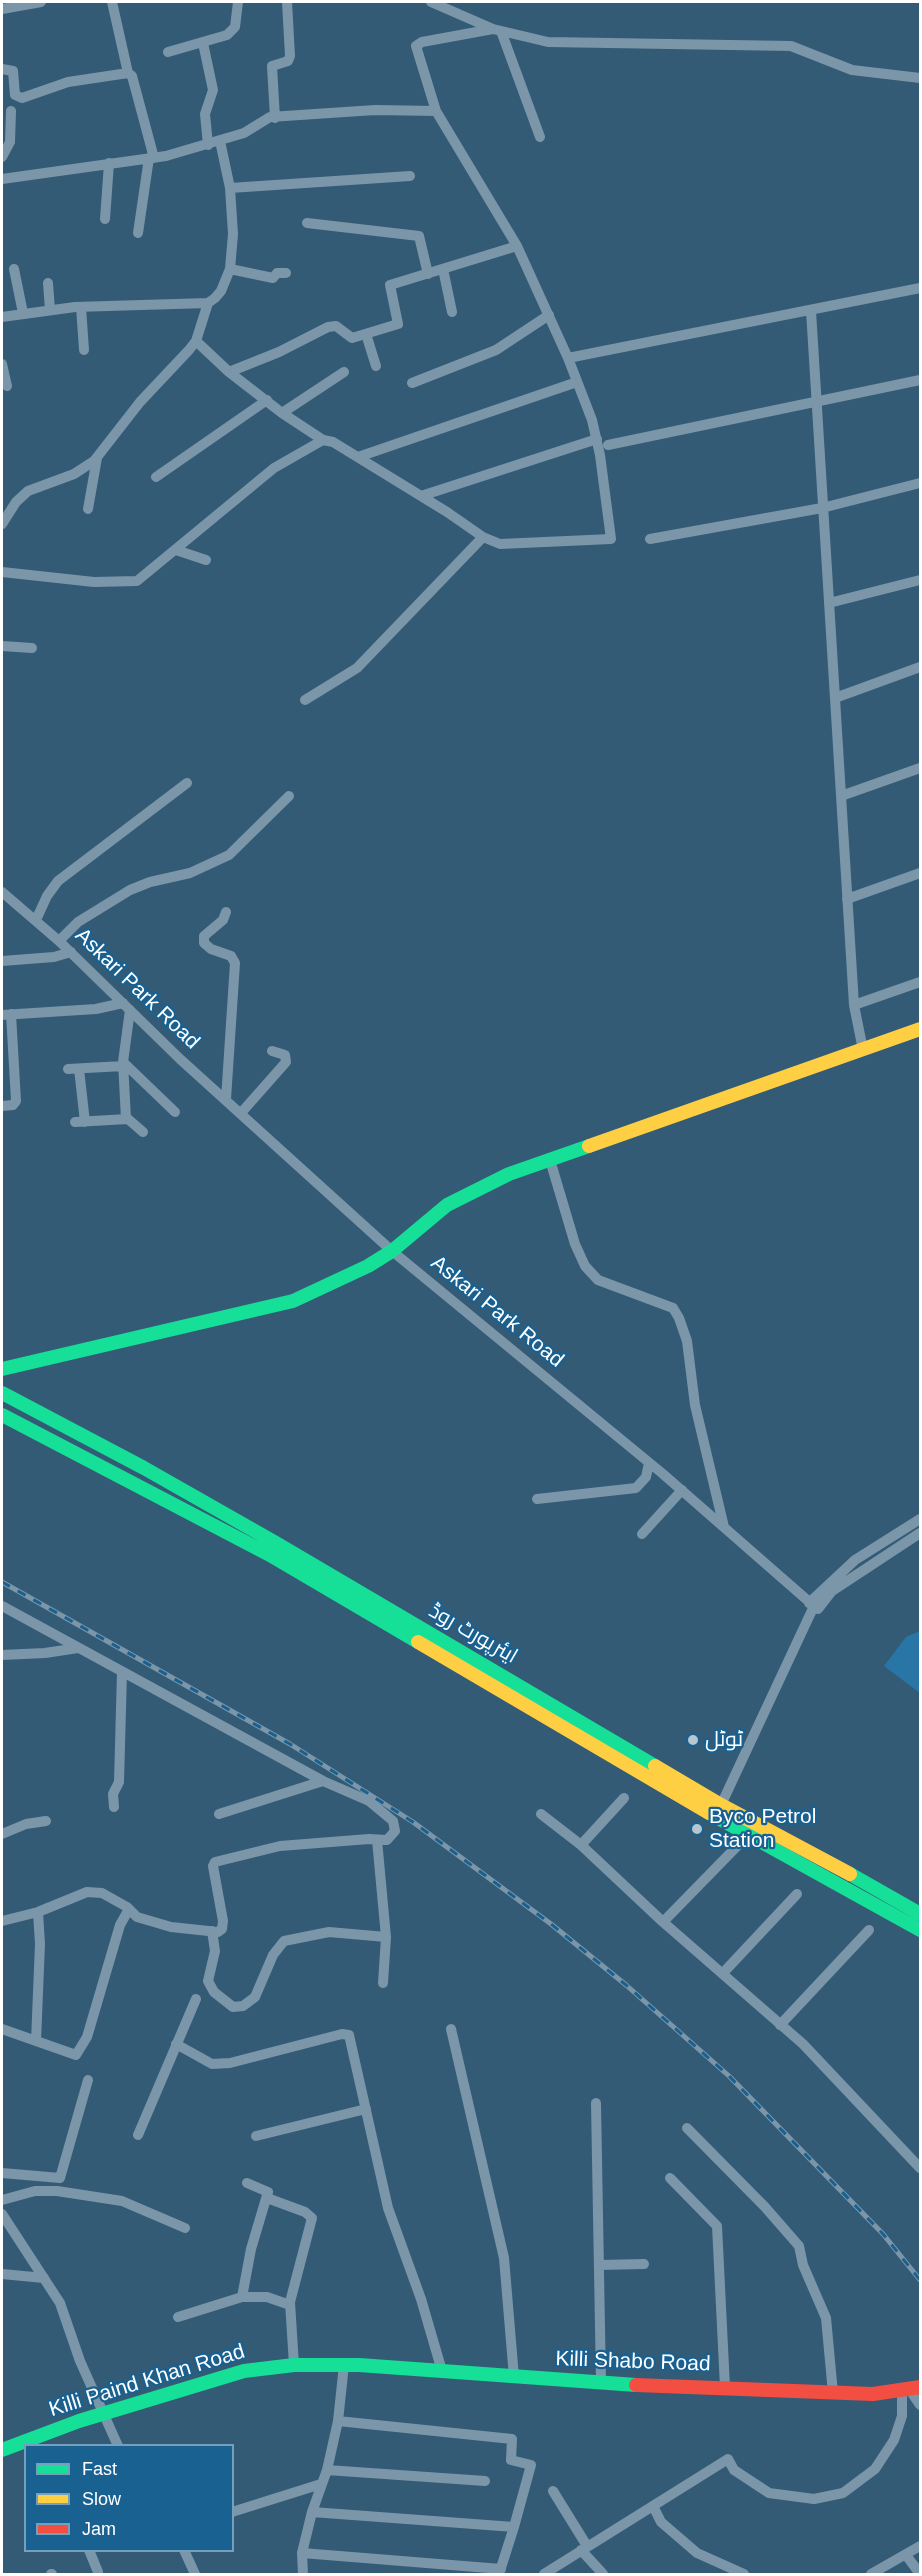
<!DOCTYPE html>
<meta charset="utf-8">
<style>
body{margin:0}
#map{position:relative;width:922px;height:2576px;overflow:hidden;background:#335b76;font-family:Arial,sans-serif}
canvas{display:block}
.frame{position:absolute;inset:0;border:3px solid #fff;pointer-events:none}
.legend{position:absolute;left:24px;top:2444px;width:210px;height:108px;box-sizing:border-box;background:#186191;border:2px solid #74a0bd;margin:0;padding:8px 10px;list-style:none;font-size:18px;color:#fff}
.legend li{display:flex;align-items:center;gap:12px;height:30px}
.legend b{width:30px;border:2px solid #74a0bd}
</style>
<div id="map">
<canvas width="922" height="2576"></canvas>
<div class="frame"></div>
<ul class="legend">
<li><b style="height:8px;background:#16e098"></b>Fast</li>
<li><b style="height:8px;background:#ffcf43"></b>Slow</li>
<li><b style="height:8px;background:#f24e42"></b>Jam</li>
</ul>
</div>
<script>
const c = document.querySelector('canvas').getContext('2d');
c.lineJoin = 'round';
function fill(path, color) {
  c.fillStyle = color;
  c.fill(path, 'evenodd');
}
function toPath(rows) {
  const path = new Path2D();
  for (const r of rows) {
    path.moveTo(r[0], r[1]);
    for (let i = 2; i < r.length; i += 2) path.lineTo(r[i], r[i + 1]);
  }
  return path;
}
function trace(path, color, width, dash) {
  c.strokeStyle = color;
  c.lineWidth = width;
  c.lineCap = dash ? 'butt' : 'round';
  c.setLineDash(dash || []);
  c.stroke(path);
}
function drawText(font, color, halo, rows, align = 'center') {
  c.font = font + ' Arial,Cairo,sans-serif';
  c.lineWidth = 4.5;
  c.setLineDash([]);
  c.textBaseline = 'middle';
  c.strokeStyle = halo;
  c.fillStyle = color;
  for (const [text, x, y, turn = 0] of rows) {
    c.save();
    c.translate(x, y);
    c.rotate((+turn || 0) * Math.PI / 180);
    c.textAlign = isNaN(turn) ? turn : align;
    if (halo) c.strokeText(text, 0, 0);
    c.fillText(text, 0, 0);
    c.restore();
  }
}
fill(toPath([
 [920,1631,920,1693,884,1666,906,1637]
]), '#2976a6');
trace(toPath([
 [112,2,128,73,132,76,154,158],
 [431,2,493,29,548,42,791,46,852,70,920,78],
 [2,9,41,2],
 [501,31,540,137],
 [203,43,213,90,205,114,208,145],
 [168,52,227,35,235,27,238,2],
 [2,69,13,71,15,95,22,98,68,82,128,73],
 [275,118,272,66,288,61,290,56,287,2],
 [2,157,10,142,11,111],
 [2,179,166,156,244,133,270,117,375,110,436,111],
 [230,188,410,176],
 [105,219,109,163],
 [307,223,419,236,428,274],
 [138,233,149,158],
 [14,269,23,313],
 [230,269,273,278,277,273,286,273],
 [443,269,452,312],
 [48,283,50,310],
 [81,307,84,350],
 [811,311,854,1005,863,1050],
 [2,317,75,307,208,303,215,298,221,291,230,269,233,234,230,188,220,141],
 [366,334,376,366],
 [196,341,229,372,282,413,323,440,333,442,447,512,483,537,500,544,611,539,600,455,592,420,568,358,517,246,436,111,416,46,422,42,493,29],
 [568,358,920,288],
 [2,364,7,386],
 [229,372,279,352,328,327,336,326,352,338,398,324,390,285,517,246],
 [412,383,496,350,549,315],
 [282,413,344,372],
 [608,445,920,380],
 [358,457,577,382],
 [156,477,267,400],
 [421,496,597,439],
 [88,509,97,458],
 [2,524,16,502,28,491,74,474,94,461,140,402,189,350,196,341,208,303],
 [650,539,822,508,920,483],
 [176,550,206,560],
 [2,572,94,582,137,581,274,468,323,440],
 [829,603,920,580],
 [2,646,32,648],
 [835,698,920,667],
 [305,700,357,668,483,537],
 [841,796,920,768],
 [2,892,59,941,180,1059,392,1251,663,1474,814,1606,721,1805],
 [847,899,920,873],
 [36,920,47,896,58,881,187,783],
 [59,941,78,922,130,890,150,882,190,873,229,855,289,796],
 [2,961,54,957,71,952],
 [854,1005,920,982],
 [2,1015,96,1009,123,1003],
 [123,1062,175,1112],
 [68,1069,123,1066],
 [79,1069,85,1122],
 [226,1099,235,963,231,956,211,949,204,943,204,936,223,920,226,912],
 [2,1106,13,1105,16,1101,11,1014],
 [241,1113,286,1062,285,1055,272,1051],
 [126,1119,123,1062,130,1010],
 [75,1122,128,1119,143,1132],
 [550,1160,575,1244,585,1266,598,1280,673,1308,679,1318,687,1341,695,1405,724,1527],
 [537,1499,636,1488,646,1477,649,1463],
 [642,1534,682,1490],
 [809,1603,855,1560,920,1519],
 [2,1606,323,1781],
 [814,1606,818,1609,832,1591,920,1533],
 [2,1655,45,1653,78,1648],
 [114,1807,113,1794,119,1782,122,1672],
 [541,1814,581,1845,663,1922,803,2044,920,2168],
 [2,1834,26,1824,46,1821],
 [377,1840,386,1937,383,1983],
 [581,1845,624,1798],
 [2,1921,38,1912,87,1892,102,1893,127,1907,137,1917,171,1927,218,1932,222,1929,223,1921,213,1866,215,1862,280,1846,369,1839,387,1840,395,1831,393,1821,369,1801,323,1781,219,1814],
 [663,1922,747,1836],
 [212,1931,215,1951,208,1981,214,1992,233,2007,243,2006,255,1997,273,1955,284,1941,329,1932,386,1937],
 [723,1973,797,1894],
 [780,2025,869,1930],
 [2,2029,76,2055,87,2037,120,1925,129,1909],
 [451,2029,504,2258,514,2377],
 [36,2041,40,1944,38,1912],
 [176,2044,212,2064,230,2063,342,2034,349,2035,388,2208,421,2299,442,2371],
 [596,2103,601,2383],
 [687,2128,765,2207,799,2246,803,2265,826,2318,833,2393],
 [138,2135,196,1999],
 [256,2136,366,2109],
 [2,2173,60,2178,88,2080],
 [670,2178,717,2226,725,2387],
 [267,2198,305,2212,312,2218,290,2302,294,2365],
 [2,2200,35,2191,57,2191,122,2201,185,2228],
 [2,2214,60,2303,80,2361,118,2446],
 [599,2265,644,2264],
 [2,2274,44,2278],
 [242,2297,251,2249,268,2192,247,2183],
 [178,2317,242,2297,267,2297,290,2305],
 [909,2389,920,2405],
 [327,2470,485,2481],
 [553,2491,587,2546],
 [653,2506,661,2522,697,2553,744,2574],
 [232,2512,321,2484],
 [312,2512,514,2527,531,2465,511,2460,512,2439,338,2421],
 [89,2550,98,2572],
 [184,2550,195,2574],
 [581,2550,603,2574],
 [302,2553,501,2569],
 [906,2555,920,2574],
 [51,2574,52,2574],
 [303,2574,302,2553,312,2512,327,2470,338,2421,344,2365],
 [499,2574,514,2527],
 [544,2574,728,2459,734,2470,769,2493,814,2499,843,2493,875,2469,894,2440,902,2416,902,2390],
 [871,2574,920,2546]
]), '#7b96a9', 10);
trace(toPath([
 [2,1369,293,1301,368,1266,392,1251,447,1205,509,1174,589,1146],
 [2,1393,144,1468,276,1543,655,1766],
 [2,1415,270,1555,418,1642],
 [709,1813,920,1930],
 [850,1874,920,1914],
 [2,2450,79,2421,244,2371,294,2365,359,2365,636,2385]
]), '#16e098', 14);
trace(toPath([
 [589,1146,920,1029],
 [418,1642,709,1813],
 [655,1766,721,1805,850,1874]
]), '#ffcf43', 14);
trace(toPath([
 [636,2385,873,2394,920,2387]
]), '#f24e42', 14);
const rail = toPath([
 [2,1582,290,1744,413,1822,551,1924,626,1985,729,2076,883,2234,920,2280]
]);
trace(rail, '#7c96a9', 5);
trace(rail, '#186191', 3, [9]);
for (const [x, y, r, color] of [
 [693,1740,6,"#b8c6cf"],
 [697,1829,6,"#b8c6cf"]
]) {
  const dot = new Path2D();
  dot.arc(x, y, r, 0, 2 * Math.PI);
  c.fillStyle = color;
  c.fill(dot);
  trace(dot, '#186191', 2);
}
drawText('21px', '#fff', '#186191', [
 ["Askari Park Road",137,989,44],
 ["Askari Park Road",497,1312,39],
 ["ایئرپورٹ روڈ",473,1634,30],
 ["Killi Shabo Road",633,2362,2],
 ["Killi Paind Khan Road",147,2381,-17]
]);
drawText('21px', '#fff', '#186191', [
 ["ٹوٹل",705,1740],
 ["Byco Petrol",709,1817],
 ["Station",709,1841]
], 'left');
</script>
